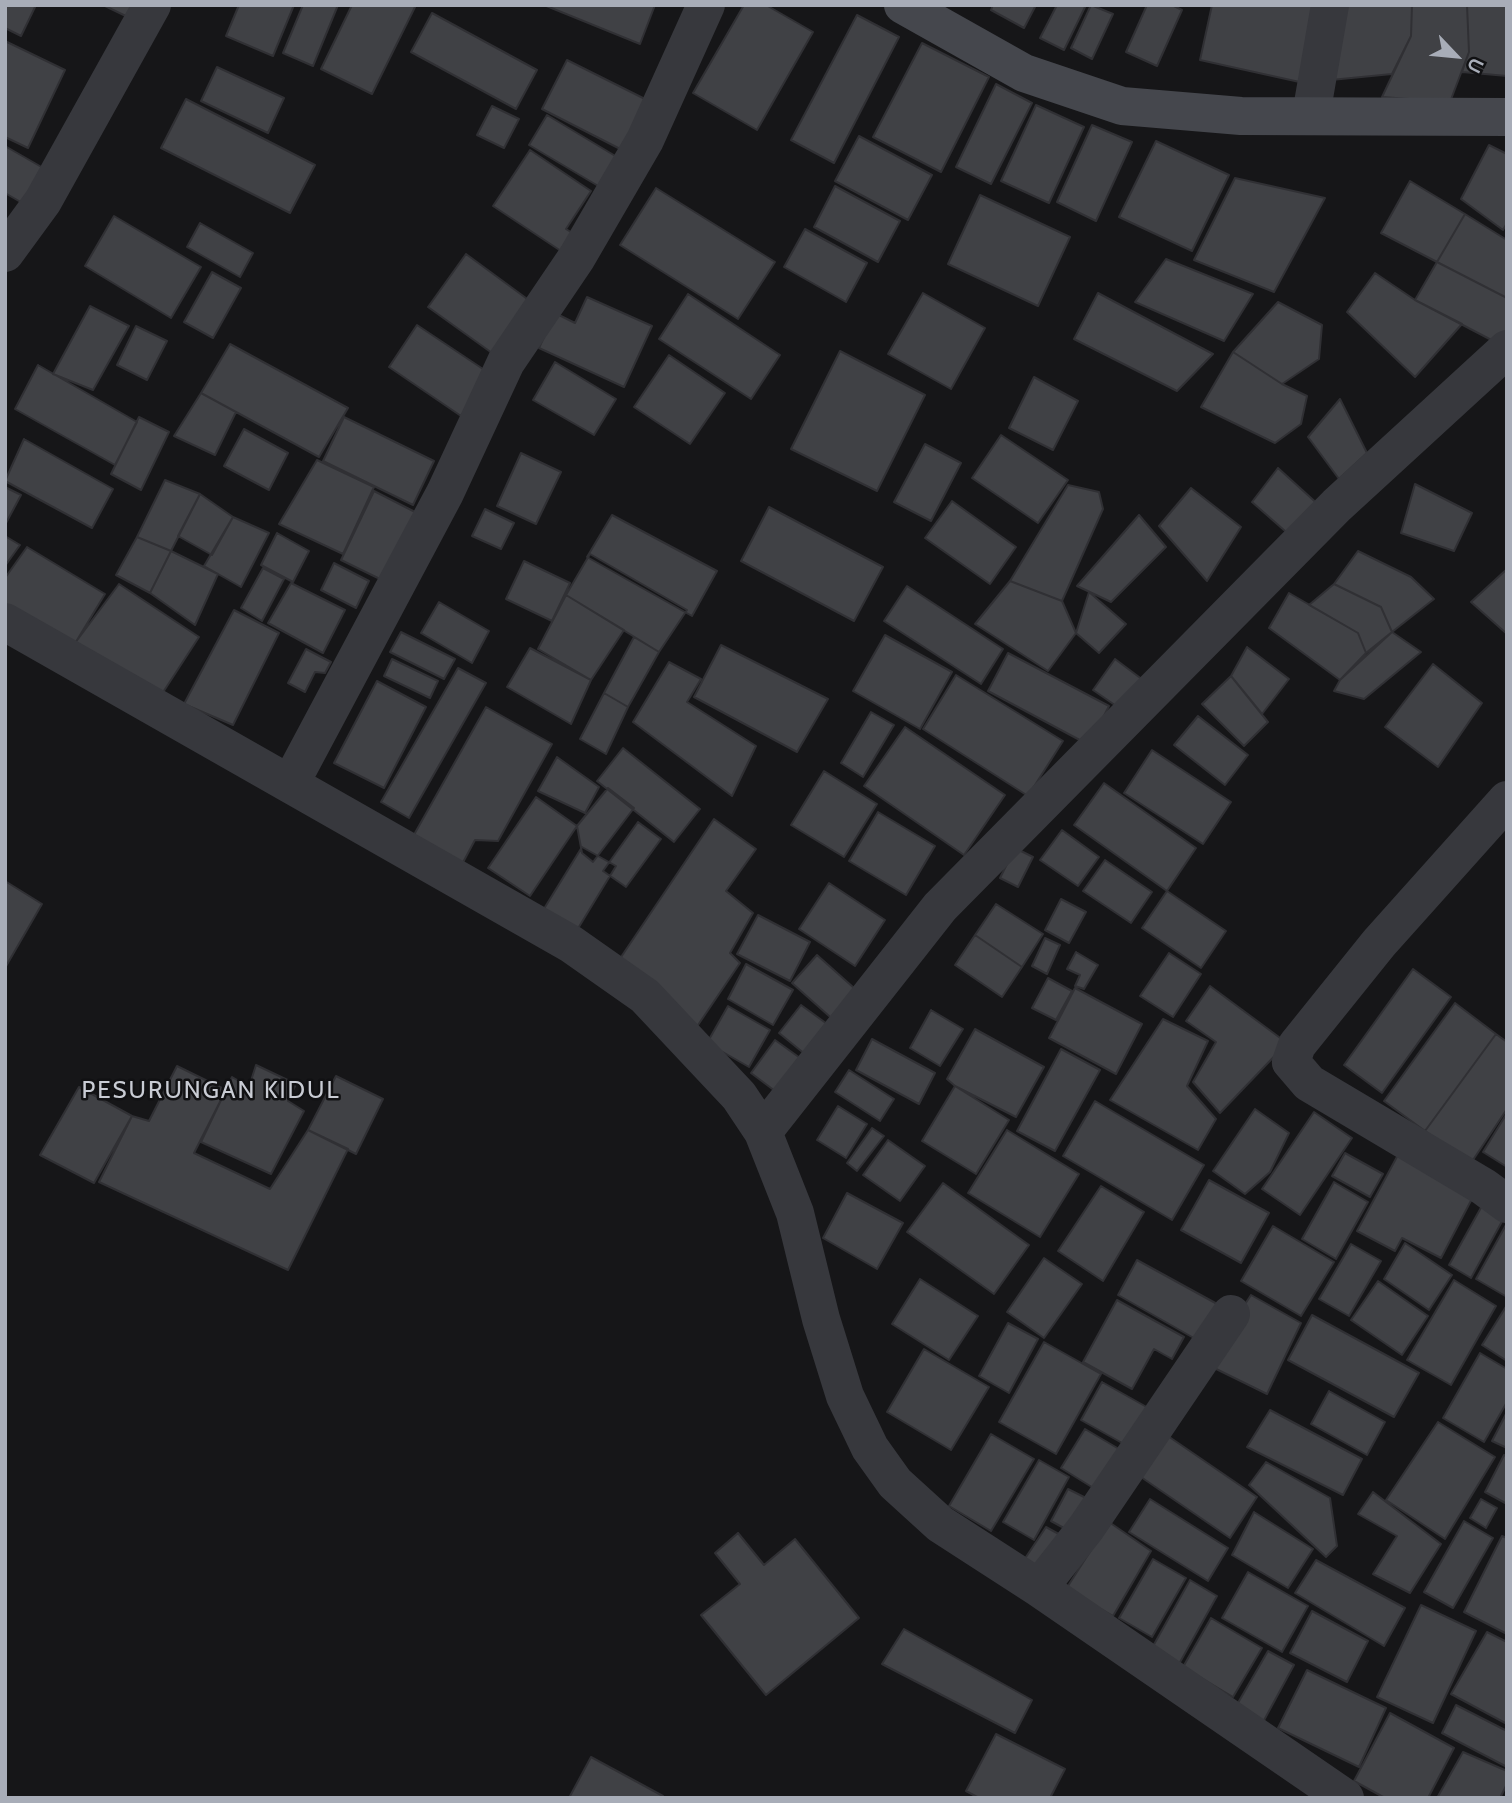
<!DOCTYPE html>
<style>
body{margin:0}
#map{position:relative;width:1512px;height:1803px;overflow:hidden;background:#161618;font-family:Cabin,sans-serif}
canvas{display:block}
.frame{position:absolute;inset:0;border:7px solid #a8adb8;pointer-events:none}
.north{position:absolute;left:1421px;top:21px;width:70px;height:70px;-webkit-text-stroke:5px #111113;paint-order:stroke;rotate:116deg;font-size:19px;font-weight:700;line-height:28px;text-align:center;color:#a8adb8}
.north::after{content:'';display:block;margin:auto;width:24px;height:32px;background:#a8adb8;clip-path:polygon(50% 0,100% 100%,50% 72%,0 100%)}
</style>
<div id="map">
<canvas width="1512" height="1803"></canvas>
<div class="frame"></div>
<div class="north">U</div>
</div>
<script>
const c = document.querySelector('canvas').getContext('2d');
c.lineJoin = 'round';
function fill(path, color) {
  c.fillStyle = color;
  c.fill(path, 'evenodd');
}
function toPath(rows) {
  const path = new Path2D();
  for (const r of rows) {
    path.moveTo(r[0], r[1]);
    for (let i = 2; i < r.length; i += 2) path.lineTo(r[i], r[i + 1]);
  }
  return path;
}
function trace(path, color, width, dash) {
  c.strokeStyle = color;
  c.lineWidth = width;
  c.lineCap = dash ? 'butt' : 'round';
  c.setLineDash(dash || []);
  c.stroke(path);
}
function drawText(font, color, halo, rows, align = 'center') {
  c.font = font + ' Cabin,sans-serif';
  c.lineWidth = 5;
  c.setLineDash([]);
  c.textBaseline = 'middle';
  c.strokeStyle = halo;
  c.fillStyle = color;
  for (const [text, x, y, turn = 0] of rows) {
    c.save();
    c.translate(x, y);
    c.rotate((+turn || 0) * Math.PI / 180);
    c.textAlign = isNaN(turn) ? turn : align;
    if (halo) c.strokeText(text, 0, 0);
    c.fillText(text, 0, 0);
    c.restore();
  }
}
const building = toPath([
 [5,5,36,5,21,36,5,28,5,5],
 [103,5,143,5,136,21,103,5],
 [239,5,294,5,273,56,226,36,239,5],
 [303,5,338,5,313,66,283,53,303,5],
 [352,5,416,5,372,94,321,69,352,5],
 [544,5,655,5,640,44,544,5],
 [744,5,766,5,813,32,757,130,693,93,744,5],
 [993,5,1036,5,1024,28,991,10,993,5],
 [1057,5,1086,5,1064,50,1040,38,1057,5],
 [1091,5,1113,14,1092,59,1071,48,1091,5],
 [1147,5,1172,5,1182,10,1157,66,1126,52,1147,5],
 [1212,5,1321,5,1304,83,1200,60,1212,5],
 [1347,5,1412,5,1411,36,1392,74,1331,80,1347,5],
 [1412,5,1467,5,1469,52,1450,102,1382,97,1411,36,1412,5],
 [1467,5,1507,5,1507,76,1462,72,1469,52,1467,5],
 [432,13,537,70,516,109,411,52,432,13],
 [857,15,899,37,834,163,791,140,857,15],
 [5,41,65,70,28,148,5,137,5,41],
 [922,43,989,77,941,172,873,137,922,43],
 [567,60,653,103,628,153,542,109,567,60],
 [217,67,284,98,268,133,201,101,217,67],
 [996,84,1032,103,991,184,956,167,996,84],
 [186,99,315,165,290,213,161,148,186,99],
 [1036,105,1084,127,1049,203,1001,181,1036,105],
 [492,106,519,119,504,148,477,135,492,106],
 [547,115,622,160,605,190,529,145,547,115],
 [1092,125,1132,142,1096,221,1057,202,1092,125],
 [859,136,932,175,908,220,835,181,859,136],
 [1156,141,1229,175,1192,251,1119,217,1156,141],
 [1489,145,1507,154,1507,223,1503,230,1461,199,1489,145],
 [5,146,45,169,24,204,5,193,5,146],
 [530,150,591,191,566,229,582,239,570,257,493,206,530,150],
 [1235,178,1325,198,1274,292,1194,260,1235,178],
 [1410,181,1465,214,1437,262,1381,233,1410,181],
 [835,186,900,221,878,262,814,227,835,186],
 [656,188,775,262,738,319,620,245,656,188],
 [980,195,1070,237,1038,306,948,264,980,195],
 [1465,214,1507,240,1507,298,1437,262,1465,214],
 [114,216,201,267,171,318,85,266,114,216],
 [200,223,253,253,240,277,187,247,200,223],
 [805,229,867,263,846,302,784,267,805,229],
 [466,254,530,301,492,353,428,307,466,254],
 [1166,259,1253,294,1224,341,1135,302,1166,259],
 [1437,262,1507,298,1507,329,1499,344,1415,300,1437,262],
 [212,272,241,288,213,338,184,322,212,272],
 [1375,273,1415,300,1462,324,1415,377,1347,312,1375,273],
 [923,293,985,328,951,389,888,354,923,293],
 [1098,293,1213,354,1177,391,1074,339,1098,293],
 [688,294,780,355,751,399,659,339,688,294],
 [587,297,652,326,624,387,539,348,555,313,575,323,587,297],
 [1278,302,1322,325,1319,359,1282,384,1233,352,1278,302],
 [90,306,129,326,93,390,53,374,90,306],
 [417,325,489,373,461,416,389,367,417,325],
 [136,326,167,341,147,380,117,365,136,326],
 [230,344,348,408,319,457,201,393,230,344],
 [840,351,925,395,877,491,791,449,840,351],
 [1233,352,1282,384,1307,396,1301,424,1275,443,1201,407,1233,352],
 [669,355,725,393,690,444,634,407,669,355],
 [555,362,616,399,594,435,533,400,555,362],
 [38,365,137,422,115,465,15,409,38,365],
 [1034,377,1078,401,1053,450,1009,428,1034,377],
 [201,393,236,412,215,455,174,436,201,393],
 [1340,399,1367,453,1339,479,1308,437,1340,399],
 [139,417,169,432,141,490,111,474,139,417],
 [344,417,434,461,413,505,323,461,344,417],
 [244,429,288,453,269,490,224,466,244,429],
 [1001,435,1068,480,1038,523,972,478,1001,435],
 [24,439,113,489,92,528,5,481,24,439],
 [925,444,961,463,931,521,894,502,925,444],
 [521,453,561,472,536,524,497,506,521,453],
 [317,460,374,487,343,554,279,524,317,460],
 [1278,468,1321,507,1293,538,1252,502,1278,468],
 [165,480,200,494,171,551,137,537,165,480],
 [1415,484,1472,513,1454,551,1401,533,1415,484],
 [1068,485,1099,492,1103,509,1062,601,1010,581,1068,485],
 [5,487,21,495,5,525,5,487],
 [1191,488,1241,527,1207,581,1159,526,1191,488],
 [374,491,417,513,384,581,341,560,374,491],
 [200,494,233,517,212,555,178,536,200,494],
 [952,501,1016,547,990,584,925,538,952,501],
 [769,507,883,567,854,621,741,561,769,507],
 [485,509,514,523,501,549,472,536,485,509],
 [612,515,717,571,692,616,587,557,612,515],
 [1139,515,1166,547,1111,602,1077,586,1139,515],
 [233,517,269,533,241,587,204,566,233,517],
 [277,533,309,551,293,582,261,565,277,533],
 [5,536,20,545,5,566,5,536],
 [137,537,171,551,150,593,116,575,137,537],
 [27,547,105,594,68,655,5,613,5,578,27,547],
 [171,551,218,574,195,625,150,593,171,551],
 [1358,551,1411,577,1434,599,1392,632,1381,607,1334,584,1358,551],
 [590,554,687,610,659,652,566,595,590,554],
 [524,561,570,583,552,621,506,599,524,561],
 [334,563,369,581,356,608,321,590,334,563],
 [263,568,284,579,262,621,241,608,263,568],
 [1507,569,1507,634,1471,602,1507,569],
 [1010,581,1062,601,1076,633,1048,671,975,624,1010,581],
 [291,583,345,610,323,653,268,623,291,583],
 [119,584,199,637,158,700,75,643,119,584],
 [1334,584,1381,607,1392,632,1366,653,1358,633,1309,605,1334,584],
 [907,586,1003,649,981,684,884,621,907,586],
 [1089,592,1126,624,1099,653,1076,633,1089,592],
 [1289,593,1358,633,1366,653,1340,680,1269,628,1289,593],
 [566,595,624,630,591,680,538,649,566,595],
 [439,602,489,631,472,663,421,633,439,602],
 [234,610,279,633,233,725,184,704,234,610],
 [401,632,455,659,444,679,390,652,401,632],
 [1392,632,1421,652,1364,699,1334,691,1340,680,1392,632],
 [885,635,952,672,920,729,853,691,885,635],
 [634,637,659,652,628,707,604,693,634,637],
 [721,645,828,699,797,752,694,697,721,645],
 [1247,647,1289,679,1262,714,1231,676,1247,647],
 [530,648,591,680,571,724,507,687,530,648],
 [306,649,331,662,325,673,315,672,305,692,288,683,306,649],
 [1008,653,1109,706,1089,745,988,691,1008,653],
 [392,659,438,681,430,698,384,676,392,659],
 [1115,659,1143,680,1122,710,1093,690,1115,659],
 [669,662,701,679,687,702,756,746,732,796,633,722,669,662],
 [1433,664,1482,703,1438,767,1385,727,1433,664],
 [458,668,486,683,409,818,381,802,458,668],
 [956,675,1063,741,1028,796,923,729,956,675],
 [1231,676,1268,722,1244,746,1202,704,1231,676],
 [377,681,426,707,384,788,334,763,377,681],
 [604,693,628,707,606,754,580,739,604,693],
 [486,707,552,744,498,841,475,840,460,868,411,840,486,707],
 [871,712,894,725,863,777,841,763,871,712],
 [1198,716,1248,755,1225,785,1174,745,1198,716],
 [905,727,1005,795,964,855,864,786,905,727],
 [623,748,700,809,674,842,597,781,623,748],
 [1152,750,1231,802,1203,844,1124,793,1152,750],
 [557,757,599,787,585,813,538,791,557,757],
 [824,771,877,804,844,857,791,825,824,771],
 [1104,783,1196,848,1167,891,1074,825,1104,783],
 [608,788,634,808,593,862,582,853,577,826,608,788],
 [536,797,577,826,530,896,488,868,536,797],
 [878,812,935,846,906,895,849,861,878,812],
 [714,819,756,849,726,891,753,913,730,953,740,963,696,1028,617,963,714,819],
 [638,822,661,839,626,887,603,871,638,822],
 [1062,830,1099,857,1078,886,1040,860,1062,830],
 [582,847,616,866,574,935,542,912,582,847],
 [1015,848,1033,857,1018,887,1000,878,1015,848],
 [1105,860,1152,892,1131,923,1083,891,1105,860],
 [5,881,42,904,5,968,5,881],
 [829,883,885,920,855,966,799,929,829,883],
 [1167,891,1226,931,1201,968,1142,928,1167,891],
 [1061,899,1086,912,1069,943,1045,930,1061,899],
 [996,904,1043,934,1022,967,975,935,996,904],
 [758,915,810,942,790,981,737,954,758,915],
 [975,935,1022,967,1002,997,955,965,975,935],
 [1045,938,1060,945,1047,974,1032,966,1045,938],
 [1076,952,1098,965,1084,989,1075,986,1080,975,1067,969,1076,952],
 [1169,953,1201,974,1173,1017,1140,996,1169,953],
 [817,955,863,996,838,1024,792,983,817,955],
 [746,964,793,990,773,1025,728,999,746,964],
 [1413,969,1451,997,1382,1093,1344,1065,1413,969],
 [1048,978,1072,991,1056,1020,1032,1008,1048,978],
 [1210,986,1287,1043,1220,1113,1193,1082,1216,1042,1186,1021,1210,986],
 [1075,988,1142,1024,1116,1074,1049,1038,1075,988],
 [1455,1003,1496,1034,1425,1131,1384,1101,1455,1003],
 [801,1005,834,1029,811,1059,779,1033,801,1005],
 [728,1006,770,1030,749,1067,707,1043,728,1006],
 [931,1010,963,1029,940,1066,910,1048,931,1010],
 [1163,1019,1208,1041,1187,1086,1216,1119,1198,1150,1110,1100,1163,1019],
 [975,1029,1044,1067,1016,1117,955,1086,947,1079,975,1029],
 [1496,1034,1507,1042,1507,1109,1471,1163,1425,1131,1496,1034],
 [872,1039,935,1073,919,1104,856,1070,872,1039],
 [775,1040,807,1063,783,1097,751,1073,775,1040],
 [1061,1049,1100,1070,1055,1151,1017,1131,1061,1049],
 [256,1065,296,1084,288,1101,304,1111,271,1174,201,1142,232,1077,249,1087,256,1065],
 [177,1066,226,1090,194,1153,270,1189,308,1130,348,1149,288,1270,99,1182,132,1116,149,1121,177,1066],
 [849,1070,894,1099,880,1121,835,1092,849,1070],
 [336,1076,383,1099,356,1154,308,1130,336,1076],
 [955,1086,1009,1120,976,1174,922,1141,955,1086],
 [79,1087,132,1116,94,1183,40,1155,79,1087],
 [1095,1101,1204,1165,1172,1220,1063,1156,1095,1101],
 [838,1106,867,1124,846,1158,817,1140,838,1106],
 [1255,1109,1289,1133,1270,1172,1245,1194,1213,1171,1255,1109],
 [1314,1112,1352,1138,1300,1215,1262,1189,1314,1112],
 [1507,1113,1507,1167,1483,1152,1507,1113],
 [872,1128,884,1136,857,1171,847,1163,872,1128],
 [1007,1130,1079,1174,1040,1237,968,1193,1007,1130],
 [888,1140,925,1166,900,1201,863,1175,888,1140],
 [1345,1153,1383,1174,1370,1197,1332,1176,1345,1153],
 [1399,1153,1475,1193,1441,1258,1402,1238,1395,1251,1357,1231,1399,1153],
 [1209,1180,1269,1213,1241,1263,1181,1230,1209,1180],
 [1334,1182,1368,1202,1336,1259,1302,1239,1334,1182],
 [943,1183,1029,1245,994,1294,907,1232,943,1183],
 [1101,1186,1144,1212,1103,1281,1058,1251,1101,1186],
 [847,1193,903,1223,877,1269,823,1238,847,1193],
 [1483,1204,1505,1216,1471,1278,1449,1265,1483,1204],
 [1507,1223,1507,1297,1476,1279,1507,1223],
 [1273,1226,1334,1262,1301,1316,1241,1281,1273,1226],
 [1405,1243,1452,1275,1429,1310,1384,1279,1405,1243],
 [1351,1244,1381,1261,1349,1316,1319,1299,1351,1244],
 [1044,1258,1082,1284,1044,1338,1007,1312,1044,1258],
 [1137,1260,1219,1305,1199,1341,1118,1295,1137,1260],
 [920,1279,978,1316,949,1360,892,1324,920,1279],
 [1454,1280,1496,1306,1451,1385,1407,1360,1454,1280],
 [1378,1281,1428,1316,1402,1355,1351,1320,1378,1281],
 [1251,1295,1301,1323,1267,1394,1206,1364,1251,1295],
 [1117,1300,1184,1337,1172,1359,1154,1349,1132,1389,1083,1362,1117,1300],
 [1507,1305,1507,1361,1482,1345,1507,1305],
 [1312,1315,1419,1373,1394,1417,1288,1360,1312,1315],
 [1008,1323,1038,1339,1009,1393,979,1376,1008,1323],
 [1044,1342,1101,1374,1056,1454,999,1422,1044,1342],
 [924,1349,989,1387,951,1450,887,1412,924,1349],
 [1480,1353,1507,1369,1507,1402,1484,1442,1443,1418,1480,1353],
 [1102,1382,1152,1410,1131,1448,1081,1420,1102,1382],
 [1329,1391,1385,1422,1367,1455,1311,1424,1329,1391],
 [1270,1410,1362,1459,1343,1495,1247,1447,1270,1410],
 [1507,1412,1507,1448,1492,1441,1507,1412],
 [1438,1422,1495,1457,1445,1539,1386,1500,1438,1422],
 [1085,1429,1119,1449,1095,1489,1061,1468,1085,1429],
 [991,1434,1034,1459,991,1531,949,1506,991,1434],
 [1165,1434,1257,1497,1230,1538,1138,1475,1165,1434],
 [1504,1455,1507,1456,1507,1504,1485,1492,1504,1455],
 [1039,1460,1069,1477,1034,1540,1003,1522,1039,1460],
 [1266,1462,1330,1498,1337,1546,1326,1557,1249,1485,1266,1462],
 [1068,1489,1090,1500,1073,1533,1051,1521,1068,1489],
 [1373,1492,1441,1544,1410,1593,1373,1574,1397,1536,1358,1514,1373,1492],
 [1150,1499,1228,1548,1208,1581,1129,1532,1150,1499],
 [1481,1499,1497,1508,1486,1528,1470,1518,1481,1499],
 [1254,1512,1313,1549,1288,1588,1232,1555,1254,1512],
 [1464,1521,1493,1538,1453,1608,1424,1592,1464,1521],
 [1109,1522,1151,1551,1113,1616,1066,1589,1109,1522],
 [1046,1527,1066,1538,1045,1570,1024,1560,1046,1527],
 [738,1533,764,1565,795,1539,859,1618,766,1695,701,1615,740,1584,715,1553,738,1533],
 [1502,1536,1507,1538,1507,1634,1464,1612,1502,1536],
 [1153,1559,1186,1578,1152,1637,1119,1618,1153,1559],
 [1316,1560,1405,1608,1384,1646,1295,1593,1316,1560],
 [1248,1572,1308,1606,1282,1652,1222,1618,1248,1572],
 [1190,1580,1217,1596,1179,1664,1152,1648,1190,1580],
 [1421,1605,1476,1631,1433,1723,1377,1697,1421,1605],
 [1312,1611,1368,1641,1347,1682,1290,1653,1312,1611],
 [1211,1618,1262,1648,1233,1697,1183,1667,1211,1618],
 [904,1629,1032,1700,1015,1733,882,1664,904,1629],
 [1487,1632,1507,1642,1507,1724,1451,1694,1487,1632],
 [1268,1651,1294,1665,1262,1724,1235,1708,1268,1651],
 [1307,1670,1386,1708,1359,1767,1278,1728,1307,1670],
 [1456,1705,1507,1731,1507,1767,1442,1733,1456,1705],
 [1390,1713,1454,1748,1428,1798,1385,1798,1354,1781,1390,1713],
 [996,1734,1065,1769,1050,1798,979,1798,966,1791,996,1734],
 [1463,1752,1507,1771,1507,1784,1500,1798,1437,1798,1463,1752],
 [591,1757,663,1796,662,1798,569,1798,591,1757]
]);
fill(building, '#404145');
trace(building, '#303034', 2);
trace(toPath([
 [1311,115,1330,5],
 [5,253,43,201,152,5],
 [5,622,571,944,645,996,739,1096,763,1132,795,1213,821,1319,845,1396,870,1448,895,1483,940,1524,1039,1588,1345,1798],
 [290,784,445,493,506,362,577,257,645,140,706,5],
 [1507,800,1379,943,1297,1045,1291,1062,1309,1083,1484,1187,1507,1204],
 [763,1132,940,907,1337,505,1507,349],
 [1039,1588,1086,1528,1231,1314]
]), '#37383d', 38);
trace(toPath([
 [903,5,1024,73,1122,106,1241,116,1507,117]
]), '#45474d', 38);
c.letterSpacing = '2px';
drawText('24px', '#c9ccd4', '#111113', [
 ["PESURUNGAN KIDUL",211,1091]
]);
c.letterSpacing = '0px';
</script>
